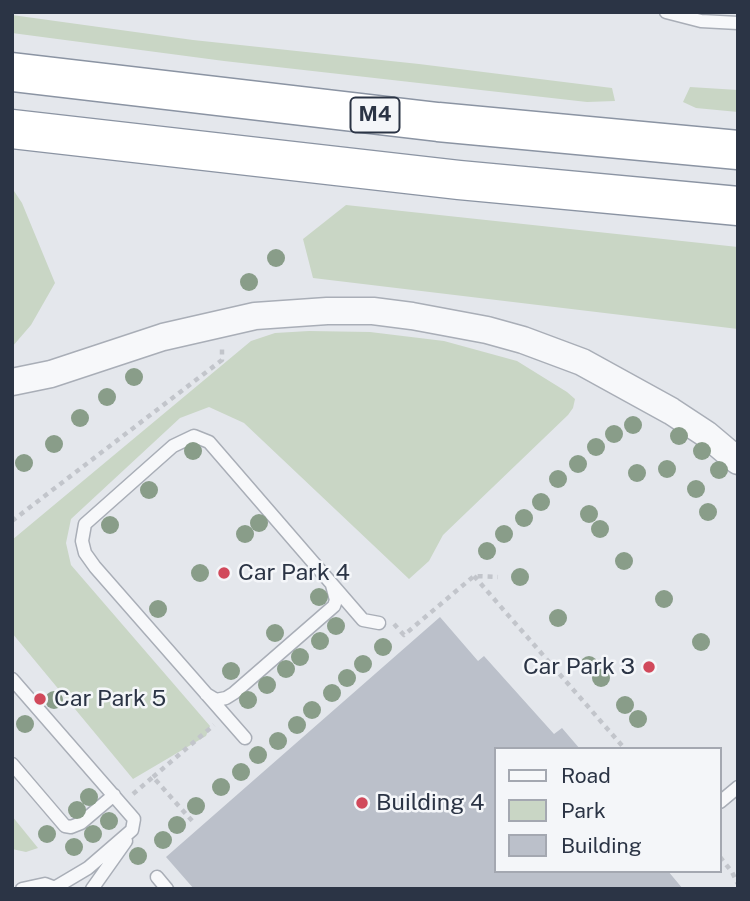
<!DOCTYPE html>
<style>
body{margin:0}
#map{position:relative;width:750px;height:901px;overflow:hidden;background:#e4e7ec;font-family:"Public Sans",sans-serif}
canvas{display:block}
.frame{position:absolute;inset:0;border:14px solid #2b3445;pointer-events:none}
.legend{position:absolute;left:494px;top:747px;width:228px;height:126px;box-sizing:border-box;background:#f4f6f9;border:2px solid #a4a8b1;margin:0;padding:9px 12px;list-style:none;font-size:21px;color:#2b3445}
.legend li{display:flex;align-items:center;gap:14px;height:35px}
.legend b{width:35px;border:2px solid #a4a8b1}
</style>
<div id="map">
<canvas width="750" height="901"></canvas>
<div class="frame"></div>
<ul class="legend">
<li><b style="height:9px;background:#f7f8fa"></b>Road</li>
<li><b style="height:19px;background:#c9d6c5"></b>Park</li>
<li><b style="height:19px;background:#bbc0ca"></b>Building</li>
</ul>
</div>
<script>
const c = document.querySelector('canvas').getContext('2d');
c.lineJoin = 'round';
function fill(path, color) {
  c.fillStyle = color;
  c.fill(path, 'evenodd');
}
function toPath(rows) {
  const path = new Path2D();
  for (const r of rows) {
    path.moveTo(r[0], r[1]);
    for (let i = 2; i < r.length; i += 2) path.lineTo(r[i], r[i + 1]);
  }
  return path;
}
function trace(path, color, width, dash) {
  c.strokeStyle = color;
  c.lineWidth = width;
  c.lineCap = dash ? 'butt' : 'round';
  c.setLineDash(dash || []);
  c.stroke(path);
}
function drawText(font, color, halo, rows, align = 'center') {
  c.font = font + ' "Public Sans",sans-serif';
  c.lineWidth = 5;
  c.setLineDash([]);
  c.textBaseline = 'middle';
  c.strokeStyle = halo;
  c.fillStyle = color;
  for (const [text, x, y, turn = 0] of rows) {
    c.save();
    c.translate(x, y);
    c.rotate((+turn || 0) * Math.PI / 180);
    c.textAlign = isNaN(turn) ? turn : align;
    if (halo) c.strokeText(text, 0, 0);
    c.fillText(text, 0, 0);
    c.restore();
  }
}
fill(toPath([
 [12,15,193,40,419,64,612,88,615,101,587,102,224,61,12,33],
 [690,87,738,90,738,112,696,108,683,102],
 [12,188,22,203,55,283,31,325,12,347],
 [346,205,738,247,738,329,313,278,303,239],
 [309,331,370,332,444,341,517,361,567,392,575,399,573,408,568,415,443,535,429,561,409,579,244,423,209,407,180,418,71,519,66,543,71,565,210,726,206,736,133,779,12,633,12,540,251,341,275,333],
 [12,816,38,848,26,852,12,849]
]), '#c9d6c5');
fill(toPath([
 [440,617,478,661,484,656,554,734,562,728,580,749,496,749,496,871,668,871,683,889,194,889,166,857]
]), '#bbc0ca');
const service = toPath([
 [666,12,701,21,738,23],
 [12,679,134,819,132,830,88,868,56,887],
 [206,694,216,700,226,698,234,693,334,606,336,600,332,585],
 [245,738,95,567,85,553,82,541,85,524,173,446,194,436,209,442,363,620,379,623],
 [12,764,65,826,71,827,81,823,114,795],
 [720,802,738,787],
 [157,877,167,889],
 [22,889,45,884,58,889],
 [92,889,126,841]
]);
const minor = toPath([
 [12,382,51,374,163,337,255,316,327,311,373,311,412,316,487,330,523,340,582,362,671,411,706,434,738,461]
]);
const motorway = toPath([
 [12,72,438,122,738,150],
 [12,129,459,180,738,206]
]);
trace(service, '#a9aeb7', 15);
trace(minor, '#a9aeb7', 29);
trace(motorway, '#8b94a3', 41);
trace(toPath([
 [12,521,222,360,222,349],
 [474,576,625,749],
 [394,624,404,635,474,576,498,577],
 [153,777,214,725],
 [133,794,153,777,194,823],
 [720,857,732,872,738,884]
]), '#c2c5cb', 4.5, [5, 5]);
trace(service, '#f7f8fa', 12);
trace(minor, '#f7f8fa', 26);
trace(motorway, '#fff', 38);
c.fillStyle = '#899d89';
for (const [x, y] of [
 [276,258],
 [249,282],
 [134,377],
 [107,397],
 [80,418],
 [633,425],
 [614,434],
 [679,436],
 [54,444],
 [596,447],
 [193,451],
 [702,451],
 [24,463],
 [578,464],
 [667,469],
 [719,470],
 [637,473],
 [558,479],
 [696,489],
 [149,490],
 [541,502],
 [708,512],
 [589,514],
 [524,518],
 [259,523],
 [110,525],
 [600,529],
 [245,534],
 [504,534],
 [487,551],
 [624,561],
 [200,573],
 [520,577],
 [319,597],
 [664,599],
 [158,609],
 [558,618],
 [336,626],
 [275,633],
 [320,641],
 [701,642],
 [383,647],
 [300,657],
 [363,664],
 [589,665],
 [286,669],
 [231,671],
 [347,678],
 [601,678],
 [267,685],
 [332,693],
 [54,700],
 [248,700],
 [625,705],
 [312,710],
 [638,719],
 [25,724],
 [297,725],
 [278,741],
 [258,755],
 [241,772],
 [221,787],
 [89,797],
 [196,806],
 [77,810],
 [109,821],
 [177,825],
 [47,834],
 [93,834],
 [163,840],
 [74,847],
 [138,856]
]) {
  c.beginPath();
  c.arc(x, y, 9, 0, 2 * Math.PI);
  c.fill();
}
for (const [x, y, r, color] of [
 [224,573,7,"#d1495b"],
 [649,667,7,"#d1495b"],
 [40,699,7,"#d1495b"],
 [362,803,7,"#d1495b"]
]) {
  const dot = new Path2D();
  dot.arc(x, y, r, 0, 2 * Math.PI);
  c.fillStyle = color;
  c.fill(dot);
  trace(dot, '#f4f6f9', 2.5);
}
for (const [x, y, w] of [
 [375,115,49]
]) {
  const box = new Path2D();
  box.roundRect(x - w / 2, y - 17.5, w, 35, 5);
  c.fillStyle = '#f4f6f9';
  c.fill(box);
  trace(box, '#2b3445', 2);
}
drawText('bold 21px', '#2b3445', null, [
 ["M4",375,115]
]);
drawText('23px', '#2b3445', '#f4f6f9', [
 ["Car Park 4",238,573],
 ["Car Park 3",635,667,"right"],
 ["Car Park 5",54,699],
 ["Building 4",376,803]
], 'left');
</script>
